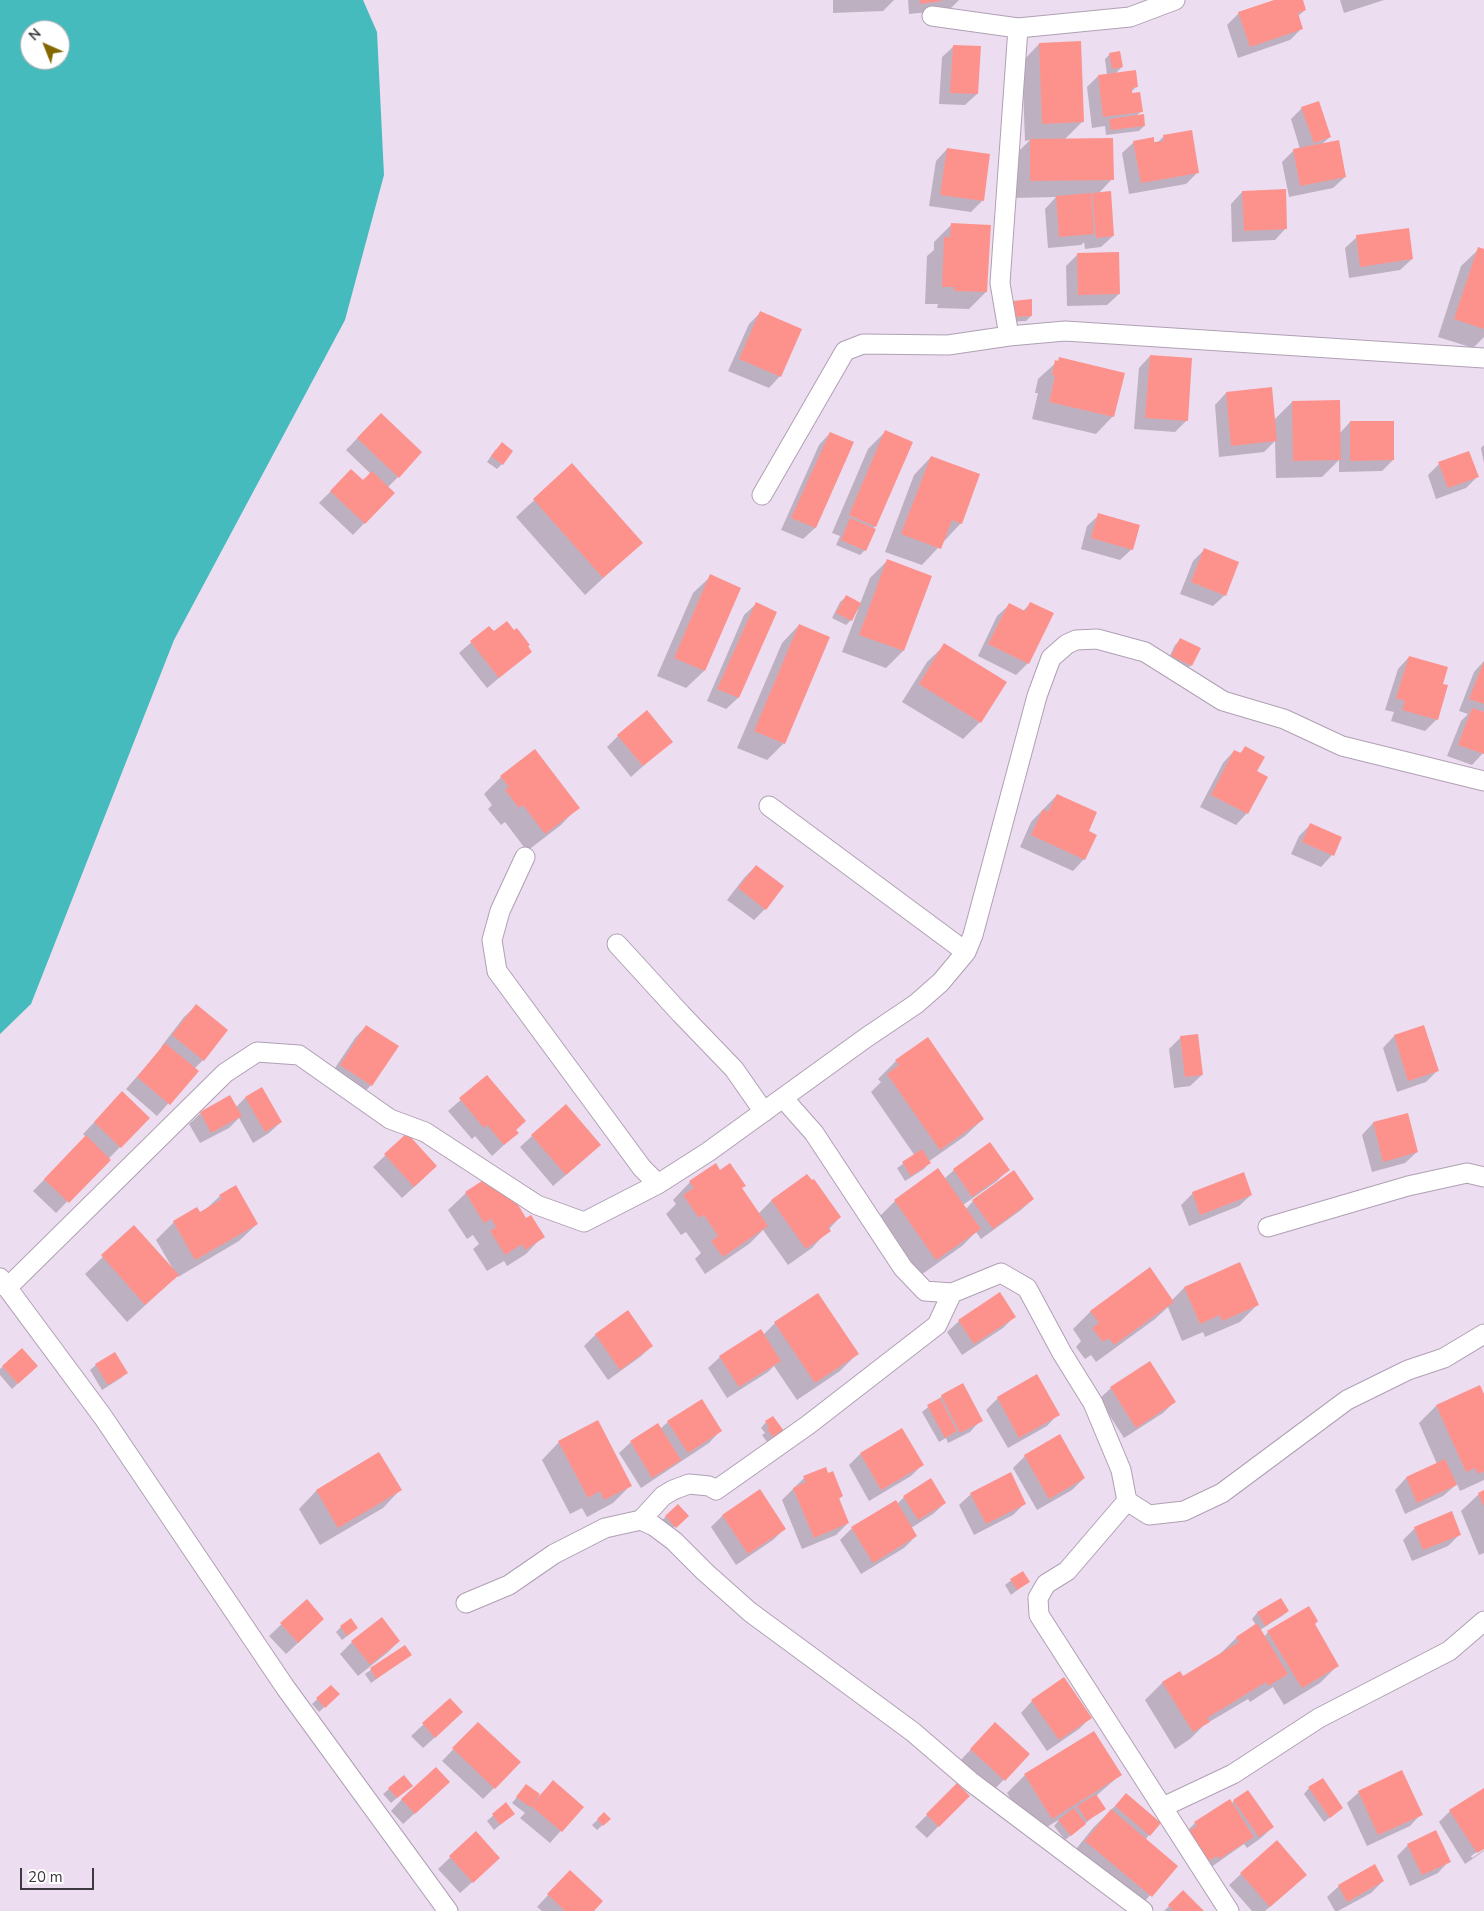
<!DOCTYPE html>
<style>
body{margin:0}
#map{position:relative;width:1484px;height:1911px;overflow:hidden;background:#edddf1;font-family:"Nunito Sans",sans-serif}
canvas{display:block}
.north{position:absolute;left:20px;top:20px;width:50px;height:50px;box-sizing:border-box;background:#fff;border:1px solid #b2afb3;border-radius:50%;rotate:316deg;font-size:14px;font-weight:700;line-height:20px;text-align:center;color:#3e3840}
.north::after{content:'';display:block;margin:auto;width:18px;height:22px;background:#856700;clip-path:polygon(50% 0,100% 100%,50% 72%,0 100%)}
.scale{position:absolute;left:20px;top:1868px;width:74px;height:22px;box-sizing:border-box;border:2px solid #3e3840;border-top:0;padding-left:6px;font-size:15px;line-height:18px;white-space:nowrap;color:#3e3840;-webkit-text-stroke:4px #fff;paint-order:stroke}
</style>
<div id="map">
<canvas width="1484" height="1911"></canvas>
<div class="north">N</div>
<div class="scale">20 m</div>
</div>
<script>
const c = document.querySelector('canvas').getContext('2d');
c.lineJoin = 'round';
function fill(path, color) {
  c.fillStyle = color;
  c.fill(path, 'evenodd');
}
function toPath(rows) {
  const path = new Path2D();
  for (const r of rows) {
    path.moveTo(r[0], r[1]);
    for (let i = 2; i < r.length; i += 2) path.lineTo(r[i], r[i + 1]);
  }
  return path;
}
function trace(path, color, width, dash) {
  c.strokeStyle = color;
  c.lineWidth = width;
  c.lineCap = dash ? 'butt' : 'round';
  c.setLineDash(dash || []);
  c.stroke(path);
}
fill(toPath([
 [0,0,363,0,377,32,384,175,345,320,174,640,31,1004,0,1034],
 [30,30,60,30,60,60,30,60]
]), '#45bbbe');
fill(toPath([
 [833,0,894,0,883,11,833,13],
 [908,0,959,0,949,10,909,14],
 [1278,0,1301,0,1305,10,1297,17,1301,29,1290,40,1238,58,1227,25,1239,13],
 [1340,0,1384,0,1344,13],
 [1039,44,1083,121,1065,139,1112,179,1098,194,1113,236,1101,247,1085,249,1084,242,1081,245,1048,248,1045,209,1056,197,1013,198,1013,157,1030,140,1025,141,1022,62],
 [954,46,977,94,965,105,939,104,942,57],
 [1110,54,1122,67,1115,74,1136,87,1131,92,1141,111,1136,117,1144,126,1139,131,1106,135,1105,126,1092,128,1087,87,1098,76,1107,75,1105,59],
 [1302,108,1330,137,1322,144,1345,177,1333,188,1289,197,1282,162,1294,150,1300,149,1291,119],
 [1164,136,1198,172,1186,184,1129,194,1122,153,1134,142,1157,143],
 [947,149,982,201,971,212,929,206,936,161],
 [1242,192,1286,228,1275,240,1232,242,1231,204],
 [952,224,986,292,969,309,937,308,938,304,925,304,927,256,934,250,934,242],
 [1357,237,1412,259,1400,270,1349,278,1345,248],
 [1479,249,1484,250,1484,337,1473,348,1438,337,1461,266],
 [1078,254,1119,294,1107,305,1067,306,1066,266],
 [1014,302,1031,316,1026,321,1009,322,1009,307],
 [760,313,780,376,769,388,728,371,749,324],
 [1150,356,1187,420,1175,432,1134,429,1139,368],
 [1060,359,1113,416,1096,434,1032,419,1038,393,1035,393,1038,379],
 [1226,393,1273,421,1292,402,1340,433,1350,422,1393,460,1382,471,1339,472,1339,460,1322,477,1276,478,1275,441,1264,452,1219,457,1215,405],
 [369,426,398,477,387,488,393,493,353,535,319,503,351,471,363,482,371,474,346,450],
 [886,431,875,526,873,529,865,550,860,555,836,545,840,536,832,533,868,449],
 [830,433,852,443,815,528,803,539,781,530,819,445],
 [1484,445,1484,463,1481,448],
 [496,449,502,464,497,469,487,462],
 [931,457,961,523,922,565,885,552,914,475],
 [1439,464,1477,477,1466,488,1436,499,1428,475],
 [572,465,641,543,585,595,516,517],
 [1099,515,1132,549,1120,560,1081,549,1087,526],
 [1204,550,1225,595,1213,606,1180,594,1193,561],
 [887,561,903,651,886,668,842,652,858,610,856,609,851,620,846,625,832,618,840,602,846,597,860,604,870,578],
 [711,576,740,588,704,671,686,688,657,676,693,593],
 [756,604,776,612,738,698,726,709,707,701,744,615],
 [1030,604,1028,663,1016,675,978,656,997,616,1009,605,1023,611],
 [799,625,784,743,767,760,737,748,782,643],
 [489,627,493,633,527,647,530,652,487,688,459,653],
 [1180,640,1191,665,1186,670,1167,662,1175,645],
 [945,645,980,722,963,739,902,702,927,662],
 [1409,657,1442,685,1437,719,1425,731,1391,721,1394,712,1385,710,1398,669],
 [1484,661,1484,752,1472,765,1447,756,1461,721,1468,714,1459,711,1474,672],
 [618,736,671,741,631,777,607,747],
 [1245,748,1255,772,1247,813,1236,825,1200,807,1223,763,1234,751,1239,754],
 [501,777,578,807,561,825,527,851,505,822,501,825,488,809,492,805,484,794],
 [1057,795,1087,831,1084,859,1073,871,1020,847,1031,822],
 [1310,825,1332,855,1321,867,1291,854,1299,836],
 [756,866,765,909,754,920,727,900,744,878],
 [196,1006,203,1060,194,1069,197,1071,157,1116,126,1089,162,1048,161,1047,184,1017],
 [366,1026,371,1085,360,1097,329,1077,355,1038],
 [1423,1027,1437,1071,1426,1082,1397,1092,1383,1048,1394,1036],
 [1181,1037,1202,1075,1190,1086,1174,1088,1169,1049],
 [928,1039,983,1119,965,1136,928,1162,929,1163,924,1169,905,1181,897,1168,915,1156,871,1092,881,1082,878,1079,896,1061],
 [487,1077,517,1133,492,1156,475,1136,472,1139,448,1111],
 [262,1089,281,1122,269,1133,253,1143,239,1118,229,1128,200,1143,189,1124,201,1113,236,1107,245,1098],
 [111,1105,120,1147,56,1213,33,1191,86,1137,83,1134],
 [566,1105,588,1156,553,1186,520,1147],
 [1407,1114,1417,1152,1405,1163,1372,1172,1362,1135,1373,1123],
 [407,1135,424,1178,402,1198,373,1167],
 [990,1144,1008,1170,997,1181,963,1205,966,1209,973,1201,1033,1199,1021,1210,981,1239,976,1232,962,1246,918,1277,877,1219,895,1201,938,1170,944,1179,954,1170],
 [720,1171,741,1189,758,1214,771,1201,807,1176,840,1217,812,1248,788,1265,763,1230,749,1244,705,1274,695,1259,701,1253,686,1232,681,1235,666,1214,676,1204,673,1200,690,1182],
 [466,1193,526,1219,543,1236,526,1254,507,1266,504,1261,487,1271,473,1249,479,1244,473,1235,467,1239,448,1210],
 [1193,1193,1251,1195,1239,1206,1189,1226,1181,1205],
 [220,1196,257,1224,239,1241,178,1277,177,1276,127,1322,85,1274,134,1227,173,1269,156,1240,174,1222,197,1209,199,1213,206,1209],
 [1240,1264,1258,1304,1240,1322,1205,1337,1203,1332,1182,1341,1168,1307,1155,1319,1096,1362,1091,1355,1085,1359,1076,1347,1081,1341,1073,1329,1090,1312,1149,1269,1172,1300,1184,1288],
 [818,1295,857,1354,840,1371,797,1400,774,1366,768,1372,727,1398,708,1368,720,1357,763,1335,775,1323],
 [627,1312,652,1346,640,1357,608,1380,584,1346,595,1335],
 [1014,1317,1003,1328,962,1355,947,1332,959,1321],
 [22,1349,31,1371,12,1389,0,1375,0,1369],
 [96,1365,126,1373,121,1378,102,1390,90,1370],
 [1036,1376,1058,1414,1047,1426,1008,1448,986,1410,998,1398],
 [1479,1387,1484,1397,1484,1480,1460,1491,1457,1484,1443,1496,1405,1514,1395,1490,1406,1478,1437,1464,1419,1423,1436,1406],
 [1111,1388,1174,1402,1163,1413,1124,1438,1099,1399],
 [942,1396,981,1420,970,1432,948,1443,946,1438,939,1442,922,1412],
 [668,1422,720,1431,709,1443,641,1488,619,1453,631,1442,660,1429],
 [766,1422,777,1437,768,1443,762,1435,765,1433,761,1428],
 [1060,1436,1084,1478,1072,1490,1037,1510,1013,1468,1025,1456],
 [559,1442,631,1485,613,1503,587,1517,582,1508,570,1514,542,1460],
 [379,1454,400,1490,383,1508,320,1545,299,1509,316,1491],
 [860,1454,922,1465,911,1476,869,1501,849,1465],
 [825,1468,842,1496,838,1500,848,1523,836,1535,802,1549,782,1500,804,1478],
 [760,1491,785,1528,773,1540,736,1565,711,1527,722,1516],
 [1484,1492,1484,1553,1479,1555,1461,1511,1479,1494],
 [971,1494,1025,1503,1013,1515,974,1535,959,1505],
 [904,1497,945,1503,933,1514,911,1528,916,1536,904,1548,861,1574,840,1540,852,1528,896,1502,897,1504],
 [678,1505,687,1515,669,1532,660,1522],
 [1451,1513,1460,1534,1448,1546,1412,1561,1403,1540,1414,1529],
 [1022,1572,1028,1582,1011,1595,1005,1585],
 [1281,1599,1288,1611,1282,1616,1260,1630,1264,1637,1268,1632,1313,1624,1338,1665,1320,1683,1284,1705,1273,1687,1250,1702,1248,1699,1204,1725,1190,1739,1175,1749,1145,1700,1163,1682,1183,1678,1219,1655,1236,1638,1256,1625,1252,1619,1257,1613],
 [306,1601,311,1631,286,1654,269,1636],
 [341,1627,351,1633,342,1640,336,1632],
 [399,1641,387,1653,358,1676,340,1654,352,1642],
 [404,1647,410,1655,371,1683,365,1674],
 [331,1686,338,1694,319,1712,312,1704],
 [450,1700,450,1724,423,1748,411,1736],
 [1032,1701,1090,1718,1079,1729,1047,1751,1021,1713],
 [1094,1732,1120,1775,1096,1796,1104,1808,1065,1840,1054,1826,1060,1819,1034,1835,1007,1793,1025,1775],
 [467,1735,494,1788,483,1799,442,1761],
 [984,1735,1028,1754,992,1792,959,1762],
 [553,1782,582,1807,550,1843,520,1818,525,1813,512,1803,526,1786,539,1796],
 [957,1785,968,1796,927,1838,915,1827],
 [411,1786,391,1803,383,1794,389,1789],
 [1309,1788,1342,1808,1324,1822,1304,1794],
 [1484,1790,1484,1847,1471,1856,1472,1858,1484,1850,1484,1851,1465,1864,1439,1822,1450,1811],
 [1359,1792,1421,1814,1410,1826,1367,1846,1347,1803],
 [437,1793,403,1824,391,1811,402,1799],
 [1126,1795,1149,1835,1145,1840,1176,1866,1136,1911,1068,1859,1093,1828],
 [1229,1801,1231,1804,1234,1801,1273,1827,1261,1838,1247,1848,1244,1844,1207,1870,1183,1835,1195,1823],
 [506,1804,513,1814,494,1830,487,1821],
 [604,1814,609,1819,597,1830,592,1825],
 [476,1833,487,1869,460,1893,438,1869],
 [1408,1845,1449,1861,1438,1873,1410,1886,1397,1856],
 [1241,1874,1294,1886,1265,1911,1252,1911,1229,1885],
 [1383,1881,1371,1893,1338,1911,1335,1911,1327,1897,1339,1886],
 [559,1883,592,1911,542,1911,537,1907],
 [1183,1892,1203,1911,1164,1911]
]), '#0003');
fill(toPath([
 [920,0,941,0,942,1,920,4],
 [1274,0,1303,0,1306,10,1298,13,1303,29,1250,47,1238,12],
 [1081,41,1084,122,1042,124,1039,43],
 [953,45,981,46,978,94,950,93],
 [1120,51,1123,67,1112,69,1109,53],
 [1136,70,1138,87,1132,88,1132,93,1140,92,1143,112,1103,117,1098,75],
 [1319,101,1331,137,1314,143,1301,107],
 [1144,114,1145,126,1111,130,1109,119],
 [1192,130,1199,173,1141,183,1133,141,1154,137,1154,142,1164,141,1163,135],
 [1113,138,1114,180,1030,181,1030,139],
 [1339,140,1346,177,1300,186,1293,149],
 [947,148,990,154,984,201,940,195],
 [1286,189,1287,229,1244,231,1242,191],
 [1111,191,1114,236,1096,238,1092,193],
 [1091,193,1094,234,1059,237,1056,196],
 [951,223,991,225,987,292,954,291,955,287,942,287,944,237,950,237],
 [1409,228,1413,259,1360,267,1356,235],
 [1478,247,1484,249,1484,329,1454,319],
 [1119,252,1120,294,1078,295,1077,253],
 [1032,299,1032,316,1014,317,1013,301],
 [760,311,802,329,781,377,739,359],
 [1150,355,1192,358,1188,421,1145,418],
 [1059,357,1125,373,1114,417,1049,402,1055,376,1052,375,1055,360,1058,361],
 [1272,387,1277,441,1231,446,1226,392],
 [1340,400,1341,460,1293,461,1292,401],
 [381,413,422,452,399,478,357,438],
 [1350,421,1394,421,1394,460,1350,461],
 [885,430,913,442,876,527,849,515],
 [830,432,854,442,816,528,791,518],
 [502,442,513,451,503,465,491,456],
 [1469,451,1479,477,1448,488,1438,462],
 [931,456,980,474,962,524,952,520,941,549,901,534],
 [572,463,643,543,603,578,533,499],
 [351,469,363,480,372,471,395,493,365,524,330,491],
 [1098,513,1140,525,1133,550,1091,538],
 [850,518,876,529,866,551,841,540],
 [1204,548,1239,562,1226,596,1191,582],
 [887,559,932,576,904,651,859,635],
 [710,574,741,588,705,671,674,658],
 [846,595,861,603,852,621,836,613],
 [756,602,777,612,739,698,717,689],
 [1030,602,1054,613,1029,664,988,644,1009,603,1025,611],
 [507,621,514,630,517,628,530,645,528,646,532,652,499,678,470,641,489,626,494,631],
 [799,624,830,637,785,744,754,731],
 [1180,638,1201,648,1192,666,1171,656],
 [944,643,1007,682,981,723,919,684],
 [1409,656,1448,667,1443,684,1448,685,1438,720,1402,710,1405,701,1396,698],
 [1484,661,1484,704,1469,699],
 [1472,708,1484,712,1484,754,1458,745],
 [647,710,673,742,643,766,617,735],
 [1245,746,1265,757,1257,771,1268,777,1248,814,1211,795,1234,750,1241,753],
 [535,749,580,808,545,834,523,805,519,808,505,790,509,787,500,776],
 [1057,794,1097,812,1089,831,1097,835,1085,860,1031,835,1043,809,1048,812],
 [1310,823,1342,837,1334,856,1302,842],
 [756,865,784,886,766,910,738,888],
 [196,1004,228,1030,204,1061,172,1035],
 [366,1025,399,1046,372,1086,340,1065],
 [1424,1025,1439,1071,1408,1081,1394,1035],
 [1198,1034,1203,1075,1185,1077,1180,1036],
 [928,1037,984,1119,940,1150,887,1074,899,1065,895,1060],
 [165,1043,199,1071,170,1105,137,1077],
 [487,1075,526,1121,516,1130,519,1133,504,1145,487,1125,484,1128,459,1098],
 [262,1087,282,1122,265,1132,245,1097],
 [122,1091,150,1118,121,1148,94,1122],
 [230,1095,242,1116,211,1133,200,1112],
 [566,1104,601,1145,566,1175,531,1135],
 [1408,1113,1418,1152,1383,1162,1373,1122],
 [407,1133,437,1166,414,1187,384,1154],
 [86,1135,111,1160,69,1203,44,1179],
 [990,1142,1010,1170,972,1197,953,1169],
 [922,1149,931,1163,911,1176,902,1162],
 [716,1163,720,1170,730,1163,746,1186,742,1188,768,1226,723,1257,711,1241,718,1236,704,1215,699,1218,683,1195,694,1188,689,1181],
 [938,1168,981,1229,936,1260,894,1200],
 [1014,1170,1034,1199,993,1229,972,1200],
 [1244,1172,1252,1195,1200,1215,1192,1192],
 [807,1174,812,1180,814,1179,841,1217,828,1227,831,1231,806,1249,771,1200],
 [488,1177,498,1192,503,1188,511,1199,514,1198,526,1218,531,1215,545,1237,525,1250,522,1244,505,1255,490,1231,496,1227,491,1219,484,1223,465,1192],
 [236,1185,258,1224,195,1260,173,1221,197,1207,200,1212,222,1199,219,1195],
 [134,1225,179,1275,145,1305,101,1255],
 [1240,1262,1259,1305,1222,1321,1220,1315,1200,1324,1184,1287],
 [1150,1267,1174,1302,1114,1345,1109,1338,1103,1342,1092,1328,1099,1323,1090,1311],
 [1000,1292,1016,1317,974,1344,958,1320],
 [818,1293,859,1354,815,1383,774,1322],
 [628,1310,653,1346,620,1370,595,1334],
 [761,1329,781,1361,739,1387,719,1356],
 [22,1348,38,1366,18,1384,2,1366],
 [115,1352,128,1373,108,1385,95,1364],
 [1150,1361,1176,1402,1136,1428,1110,1387],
 [1037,1374,1060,1415,1019,1438,997,1397],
 [963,1383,983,1421,960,1433,941,1395],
 [1480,1385,1484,1394,1484,1471,1478,1474,1475,1468,1466,1472,1436,1405],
 [940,1398,957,1431,945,1438,927,1405],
 [702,1399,722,1431,688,1453,667,1421],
 [773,1416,784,1431,774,1438,767,1429,769,1427,765,1421],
 [598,1420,632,1486,604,1500,600,1491,588,1498,558,1441],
 [658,1423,681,1460,652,1478,630,1441],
 [902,1428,924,1465,881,1490,860,1453],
 [1060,1434,1085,1478,1049,1499,1024,1455],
 [379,1452,402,1490,338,1528,316,1490],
 [1445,1459,1457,1485,1417,1503,1406,1477],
 [826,1467,828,1473,833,1471,843,1496,839,1498,849,1523,814,1538,793,1488,806,1482,803,1476],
 [1011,1472,1026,1504,986,1524,970,1493],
 [931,1478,946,1503,918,1520,903,1496],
 [760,1489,786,1529,748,1554,722,1515],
 [1484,1490,1484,1507,1478,1493],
 [896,1500,917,1536,873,1563,851,1527],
 [678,1504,689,1516,676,1528,665,1516],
 [1452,1511,1461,1535,1423,1550,1414,1527],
 [1023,1571,1030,1582,1017,1590,1010,1579],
 [1281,1598,1289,1611,1265,1626,1257,1612],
 [307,1599,324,1619,298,1643,280,1623],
 [1309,1606,1318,1621,1315,1624,1339,1666,1302,1688,1267,1631],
 [382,1617,400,1641,370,1665,351,1641],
 [351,1618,358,1628,347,1636,340,1626],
 [1257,1623,1288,1674,1268,1686,1266,1682,1207,1718,1210,1722,1193,1732,1162,1682,1180,1671,1183,1676,1239,1642,1236,1637],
 [405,1645,412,1655,376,1679,370,1668],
 [1064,1677,1092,1718,1059,1740,1031,1700],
 [331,1685,340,1694,325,1708,316,1698],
 [450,1698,463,1712,435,1738,422,1723],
 [478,1722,521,1762,495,1789,452,1748],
 [995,1722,1030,1754,1005,1781,970,1749],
 [1094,1731,1122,1775,1052,1819,1024,1774],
 [436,1767,450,1782,415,1814,401,1799],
 [1402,1770,1423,1815,1378,1835,1358,1791],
 [404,1775,413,1786,397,1798,388,1788],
 [1323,1778,1343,1808,1330,1818,1308,1787],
 [553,1780,584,1807,562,1832,531,1806],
 [957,1783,970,1796,939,1827,926,1814],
 [526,1784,540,1794,530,1807,516,1797],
 [1484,1788,1484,1849,1477,1853,1449,1810],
 [1248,1790,1274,1827,1259,1837,1233,1800],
 [1126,1793,1161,1823,1150,1836,1115,1806],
 [1096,1794,1106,1809,1087,1821,1077,1806],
 [1230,1799,1254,1837,1219,1859,1217,1856,1208,1861,1189,1831,1197,1826,1194,1822],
 [506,1802,515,1814,500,1825,492,1814],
 [1074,1808,1086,1824,1071,1836,1058,1820],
 [1111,1809,1178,1866,1152,1897,1085,1841],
 [604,1812,611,1819,603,1826,597,1819],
 [1436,1830,1451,1862,1422,1875,1407,1844],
 [476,1831,500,1858,473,1883,449,1856],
 [1277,1840,1307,1875,1270,1907,1240,1873],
 [1375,1864,1384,1881,1347,1902,1338,1885],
 [570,1870,603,1901,594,1911,565,1911,547,1894],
 [1183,1890,1204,1911,1174,1911,1168,1905]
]), '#fd928d');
const minor = toPath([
 [932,16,1018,28,1130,17,1175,0],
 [1009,336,1000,283,1018,28],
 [762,495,845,351,863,344,948,345,1009,336,1065,331,1484,358],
 [769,806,966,952],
 [525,857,500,911,492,940,497,971,642,1168,658,1184,708,1152,867,1037,916,1004,941,982,966,952,973,935,991,868,1037,696,1051,658,1067,644,1076,640,1097,639,1145,652,1223,701,1284,719,1342,746,1484,781],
 [617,944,681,1014,734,1069,764,1112],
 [783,1098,814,1133,903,1268,925,1291,952,1293,1001,1273,1027,1288,1062,1353,1093,1403,1121,1470,1127,1501,1067,1571,1046,1584,1038,1598,1039,1615,1229,1911],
 [1268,1227,1408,1186,1467,1173,1484,1177],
 [0,1278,103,1417,285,1687,448,1911],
 [7,1288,225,1073,257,1052,299,1055,390,1119,425,1132,537,1205,584,1222,658,1184],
 [1127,1501,1149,1515,1184,1511,1222,1493,1347,1400,1408,1370,1444,1358,1484,1334],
 [641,1520,663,1496,673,1490,689,1484,709,1486,716,1490,808,1425,937,1325,952,1293],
 [466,1603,509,1585,554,1554,605,1528,641,1520,654,1526,674,1541,705,1572,750,1612,913,1732,970,1781,1143,1911],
 [1163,1807,1233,1774,1319,1718,1449,1651,1484,1621]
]);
trace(minor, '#afa0b3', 21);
trace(minor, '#fff', 19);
</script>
